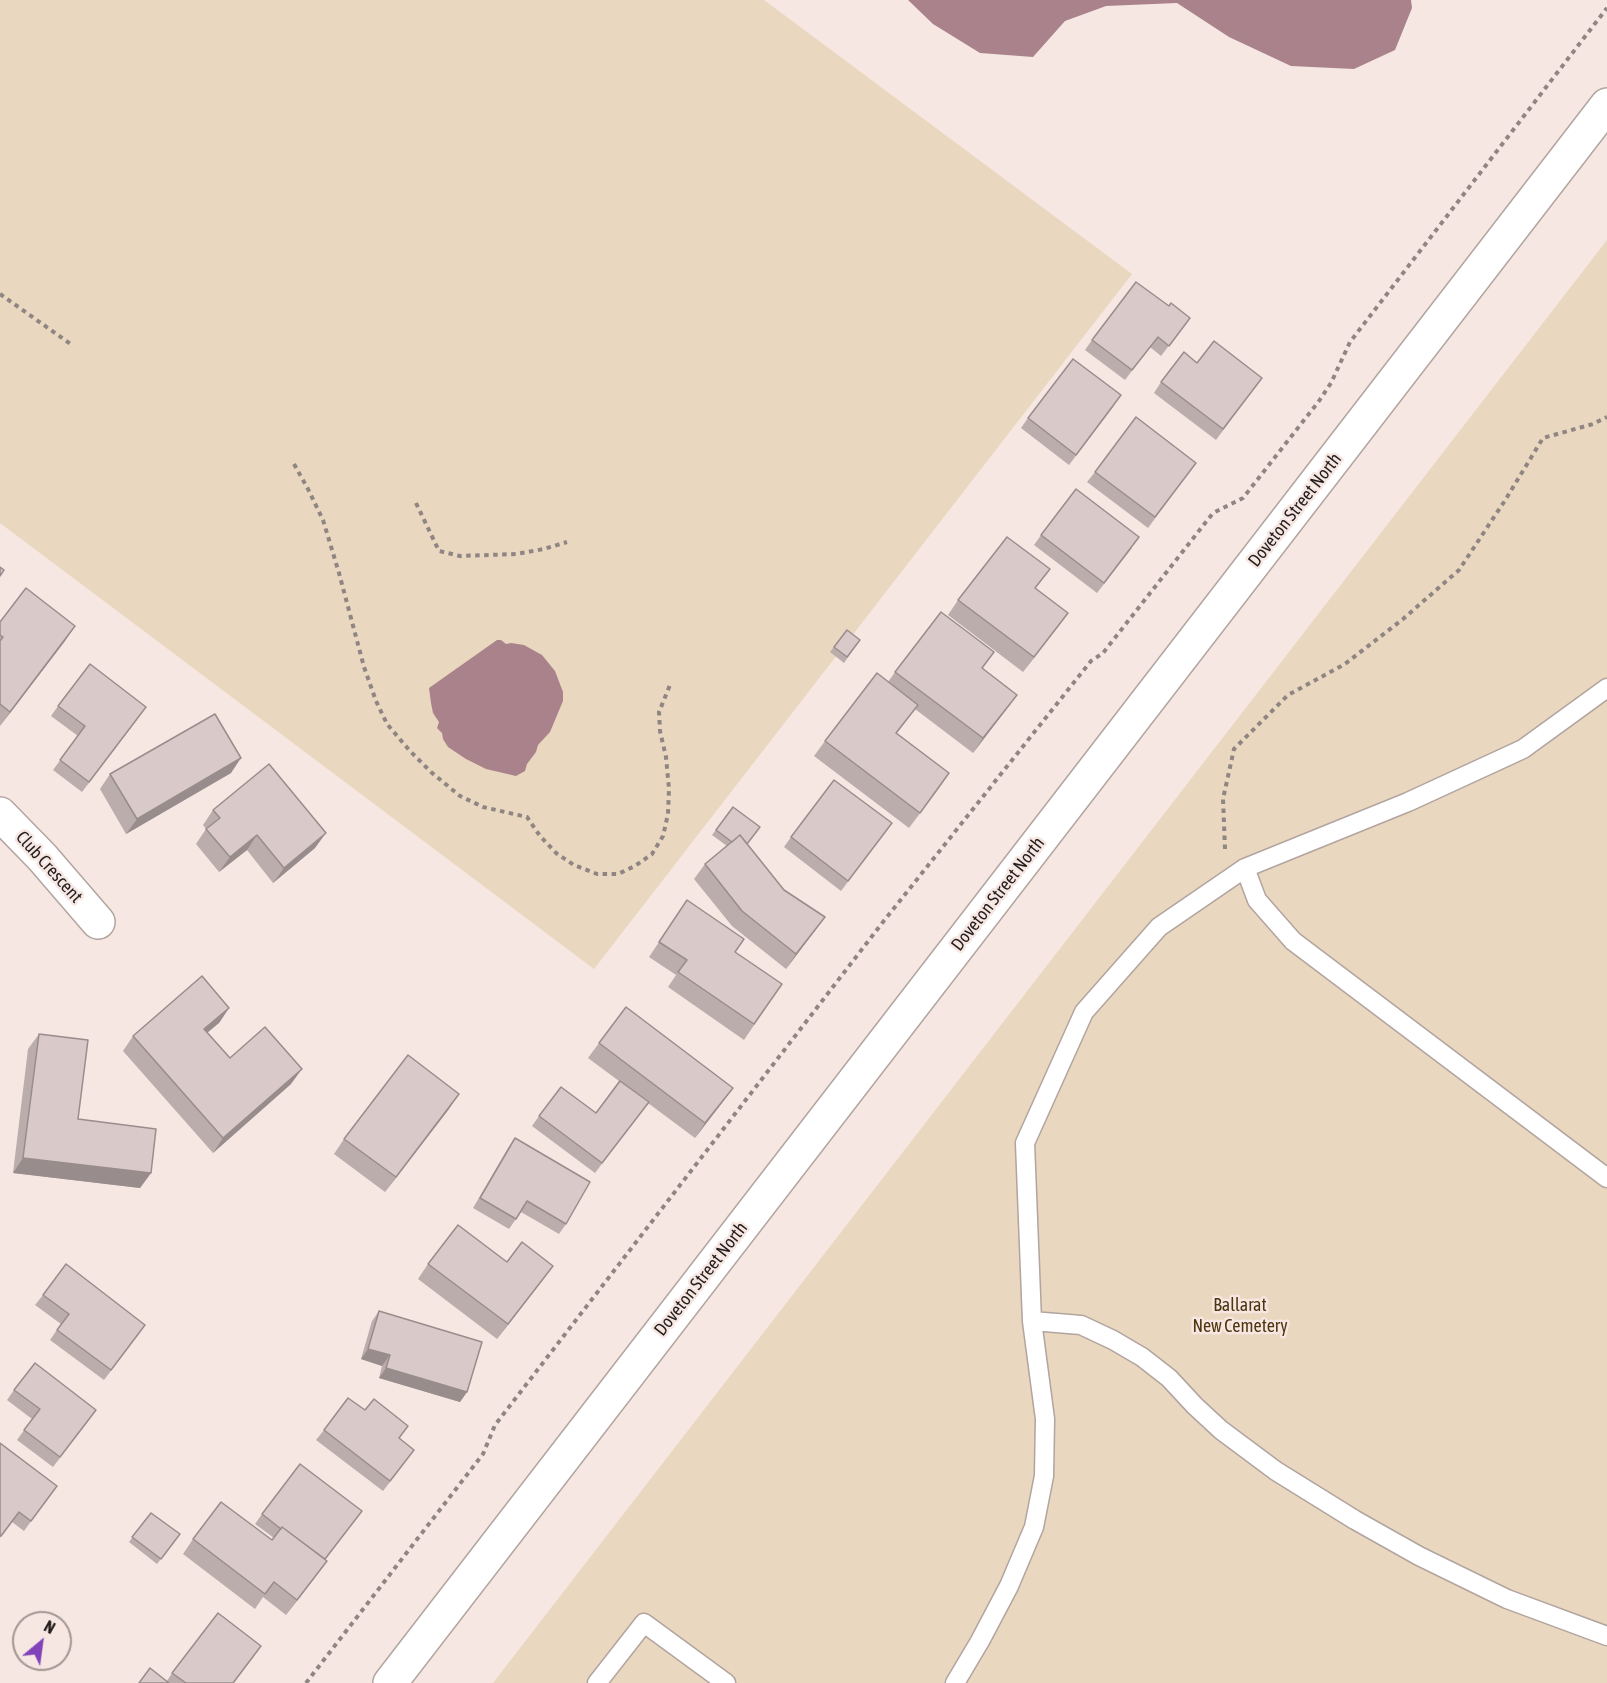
<!DOCTYPE html>
<style>
body{margin:0}
#map{position:relative;width:1607px;height:1683px;overflow:hidden;background:#f6e7e2;font-family:"Asap Condensed",sans-serif}
canvas{display:block}
.north{position:absolute;left:12px;top:1611px;width:60px;height:60px;box-sizing:border-box;background:#f6e7e2;border:2px solid #a29693;border-radius:50%;rotate:29deg;font-size:16px;font-weight:700;line-height:24px;text-align:center;color:#231d1c}
.north::after{content:'';display:block;margin:auto;width:21px;height:27px;background:#8043b9;clip-path:polygon(50% 0,100% 100%,50% 72%,0 100%)}
</style>
<div id="map">
<canvas width="1607" height="1683"></canvas>
<div class="north">N</div>
</div>
<script>
const c = document.querySelector('canvas').getContext('2d');
c.lineJoin = 'round';
function fill(path, color) {
  c.fillStyle = color;
  c.fill(path, 'evenodd');
}
function toPath(rows) {
  const path = new Path2D();
  for (const r of rows) {
    path.moveTo(r[0], r[1]);
    for (let i = 2; i < r.length; i += 2) path.lineTo(r[i], r[i + 1]);
  }
  return path;
}
function trace(path, color, width, dash) {
  c.strokeStyle = color;
  c.lineWidth = width;
  c.lineCap = dash ? 'butt' : 'round';
  c.setLineDash(dash || []);
  c.stroke(path);
}
function drawText(font, color, halo, rows, align = 'center') {
  c.font = font + ' "Asap Condensed",sans-serif';
  c.lineWidth = 5;
  c.setLineDash([]);
  c.textBaseline = 'middle';
  c.strokeStyle = halo;
  c.fillStyle = color;
  for (const [text, x, y, turn = 0] of rows) {
    c.save();
    c.translate(x, y);
    c.rotate((+turn || 0) * Math.PI / 180);
    c.textAlign = isNaN(turn) ? turn : align;
    if (halo) c.strokeText(text, 0, 0);
    c.fillText(text, 0, 0);
    c.restore();
  }
}
fill(toPath([
 [0,0,764,0,1132,274,594,969,0,523],
 [1607,240,1607,1683,493,1683]
]), '#e9d7bf');
fill(toPath([
 [908,0,1411,0,1412,8,1395,50,1354,69,1291,66,1229,37,1177,3,1106,6,1065,21,1033,57,980,53,933,24],
 [497,640,501,640,506,644,511,643,524,645,542,655,555,671,563,692,563,701,550,732,538,745,536,752,527,764,525,771,516,776,486,769,466,759,448,747,443,739,442,733,437,728,439,722,433,713,431,703,429,688]
]), '#a9828c');
const lane = toPath([
 [1245,868,1257,900,1293,941,1607,1178],
 [1032,1321,1081,1325,1113,1340,1142,1357,1169,1378,1195,1406,1221,1430,1276,1471,1355,1520,1419,1556,1507,1599,1607,1636],
 [597,1683,644,1623,726,1683],
 [955,1683,980,1641,1009,1586,1034,1527,1044,1476,1045,1419,1032,1321,1025,1143,1084,1012,1159,927,1245,868,1408,802,1523,749,1607,688]
]);
const street = toPath([
 [0,814,42,857,98,922]
]);
const secondary = toPath([
 [390,1683,1607,105]
]);
trace(lane, '#b2a49f', 21);
trace(street, '#b2a49f', 36);
trace(secondary, '#b2a49f', 36);
trace(toPath([
 [0,294,72,345],
 [294,464,308,489,323,520,339,573,364,667,376,701,387,724,410,751,431,772,460,796,483,807,527,817,540,836,556,853,574,865,597,874,618,874,635,866,652,854,663,836,668,814,669,789,666,757,660,731,659,712,670,685],
 [416,503,439,551,460,556,516,554,544,549,567,542],
 [1225,849,1223,799,1234,749,1288,695,1345,664,1403,619,1459,570,1504,502,1543,438,1593,424,1607,417],
 [306,1683,483,1454,495,1425,883,922,1091,661,1103,653,1213,513,1243,498,1319,401,1331,383,1350,342,1607,8]
]), '#8f8582', 4, [4.5, 4.5]);
trace(lane, '#fff', 18);
trace(street, '#fff', 33);
trace(secondary, '#fff', 33);
fill(toPath([
 [1169,306,1190,318,1161,356,1150,347,1125,380,1085,350,1092,340],
 [1262,378,1216,440,1154,393,1161,382],
 [1114,406,1069,465,1021,428,1028,418],
 [1196,463,1148,528,1087,482,1095,472],
 [1041,535,1132,548,1097,593,1034,545],
 [1036,589,1068,613,1023,672,948,615,958,600],
 [0,622,65,641,0,726],
 [847,630,860,640,844,663,830,652],
 [983,669,1017,695,973,753,915,709,897,733,949,773,909,828,814,756,825,741,888,682,895,672],
 [58,706,139,717,82,792,53,770,78,736,51,716],
 [231,773,126,834,100,789,110,774],
 [733,807,747,844,784,890,825,917,786,969,732,926,694,879,705,864,727,846,712,835],
 [213,810,315,848,273,883,247,850,219,872,196,844,206,829,203,825],
 [892,823,841,891,784,847,791,837],
 [687,900,735,952,782,984,744,1040,668,987,676,975,649,957],
 [229,1008,219,1023,207,1032,230,1058,291,1084,213,1153,123,1051,133,1036],
 [39,1034,78,1119,151,1173,140,1188,13,1173,28,1049],
 [599,1043,733,1088,695,1138,648,1103,595,1173,532,1126,539,1116,596,1113,619,1081,588,1058],
 [449,1109,385,1192,334,1154,344,1139],
 [515,1138,566,1224,559,1234,521,1212,509,1229,473,1208,508,1148],
 [507,1262,553,1266,497,1339,418,1279,428,1264],
 [43,1295,138,1335,104,1380,50,1340,61,1324,35,1305],
 [379,1311,467,1392,460,1402,379,1378,382,1366,361,1359,372,1321],
 [14,1390,89,1420,53,1467,17,1440,32,1419,7,1400],
 [324,1430,399,1439,407,1460,383,1491,316,1440],
 [0,1443,57,1486,24,1531,12,1522,0,1538],
 [362,1511,325,1560,327,1561,316,1576,286,1615,263,1597,255,1609,183,1554,193,1539,272,1540,274,1538,255,1524,262,1514],
 [151,1513,180,1534,157,1564,129,1542],
 [254,1656,234,1683,139,1683,167,1681,172,1673]
]), '#bbadac');
fill(toPath([
 [1068,613,1057,628,1023,672,1034,657],
 [75,626,65,641,0,726,10,712],
 [1017,695,1006,710,973,753,983,738],
 [241,758,231,773,126,834,137,819],
 [949,773,939,788,909,828,920,813],
 [326,833,315,848,273,883,284,868],
 [257,835,247,850,219,872,230,857],
 [825,917,814,932,786,969,796,954],
 [229,1008,219,1023,194,1044,204,1029],
 [302,1069,291,1084,213,1153,223,1138],
 [733,1088,722,1103,695,1138,705,1123],
 [459,1094,449,1109,385,1192,396,1177],
 [23,1158,151,1173,140,1188,13,1173],
 [553,1266,542,1281,497,1339,508,1324],
 [368,1349,390,1355,382,1366,361,1359],
 [386,1368,467,1392,460,1402,379,1378],
 [327,1561,316,1576,286,1615,297,1600]
]), '#988d8c');
const building = toPath([
 [1136,282,1169,306,1171,303,1190,318,1169,346,1158,337,1132,370,1092,340,1136,282],
 [1214,341,1262,378,1223,429,1161,382,1184,352,1197,363,1214,341],
 [1073,359,1121,395,1076,455,1028,418,1073,359],
 [1136,417,1196,463,1155,517,1095,472,1136,417],
 [1076,489,1139,537,1104,583,1041,535,1076,489],
 [1007,537,1050,569,1035,588,1068,613,1034,657,958,600,1007,537],
 [0,567,4,570,0,576,0,567],
 [26,588,75,626,10,712,0,704,0,641,3,637,0,635,0,622,26,588],
 [941,612,994,652,982,668,1017,695,983,738,895,672,941,612],
 [847,630,860,640,847,657,834,647,847,630],
 [90,664,146,707,89,782,60,760,85,726,58,706,90,664],
 [877,673,918,705,896,733,949,773,920,813,825,741,877,673],
 [215,714,241,758,137,819,110,774,215,714],
 [269,764,326,833,284,868,257,835,230,857,206,829,220,818,213,810,269,764],
 [834,780,892,823,848,881,791,837,834,780],
 [733,807,760,827,747,844,740,835,732,842,716,830,733,807],
 [740,835,784,890,825,917,796,954,742,911,705,864,740,835],
 [687,900,744,939,735,952,782,984,754,1024,678,972,687,960,659,942,687,900],
 [202,976,229,1008,204,1029,230,1058,265,1027,302,1069,223,1138,133,1036,202,976],
 [626,1007,733,1088,705,1123,599,1043,626,1007],
 [39,1034,88,1040,78,1119,156,1129,151,1173,23,1158,39,1034],
 [408,1055,459,1094,396,1177,344,1139,408,1055],
 [620,1081,649,1102,602,1163,539,1116,561,1087,596,1113,620,1081],
 [515,1138,590,1182,566,1224,527,1201,516,1219,480,1198,515,1138],
 [458,1225,507,1262,522,1242,553,1266,508,1324,428,1264,458,1225],
 [66,1264,145,1325,111,1370,57,1330,69,1314,43,1295,66,1264],
 [379,1311,482,1342,467,1392,386,1368,390,1355,368,1349,379,1311],
 [35,1363,96,1410,60,1457,24,1430,40,1409,14,1390,35,1363],
 [348,1398,365,1410,374,1399,408,1426,399,1438,414,1450,390,1481,324,1430,348,1398],
 [0,1443,57,1486,31,1521,19,1512,1,1536,0,1535,0,1443],
 [300,1464,362,1511,325,1559,282,1527,281,1529,262,1514,300,1464],
 [221,1502,272,1540,282,1527,327,1561,297,1600,274,1582,265,1594,193,1539,221,1502],
 [151,1513,180,1534,161,1559,132,1537,151,1513],
 [218,1613,261,1646,233,1683,186,1683,172,1673,218,1613],
 [150,1668,169,1683,139,1683,150,1668]
]);
fill(building, '#d9c9c8');
trace(building, '#988d8c', 1.5);
drawText('18px', '#231d1c', '#f6e7e2', [
 ["Doveton Street North",1295,510,-52],
 ["Club Crescent",49,867,48],
 ["Doveton Street North",998,894,-52],
 ["Doveton Street North",701,1279,-52]
]);
drawText('18px', '#4e350d', '#f6e7e2', [
 ["Ballarat",1240,1305],
 ["New Cemetery",1240,1326]
]);
</script>
